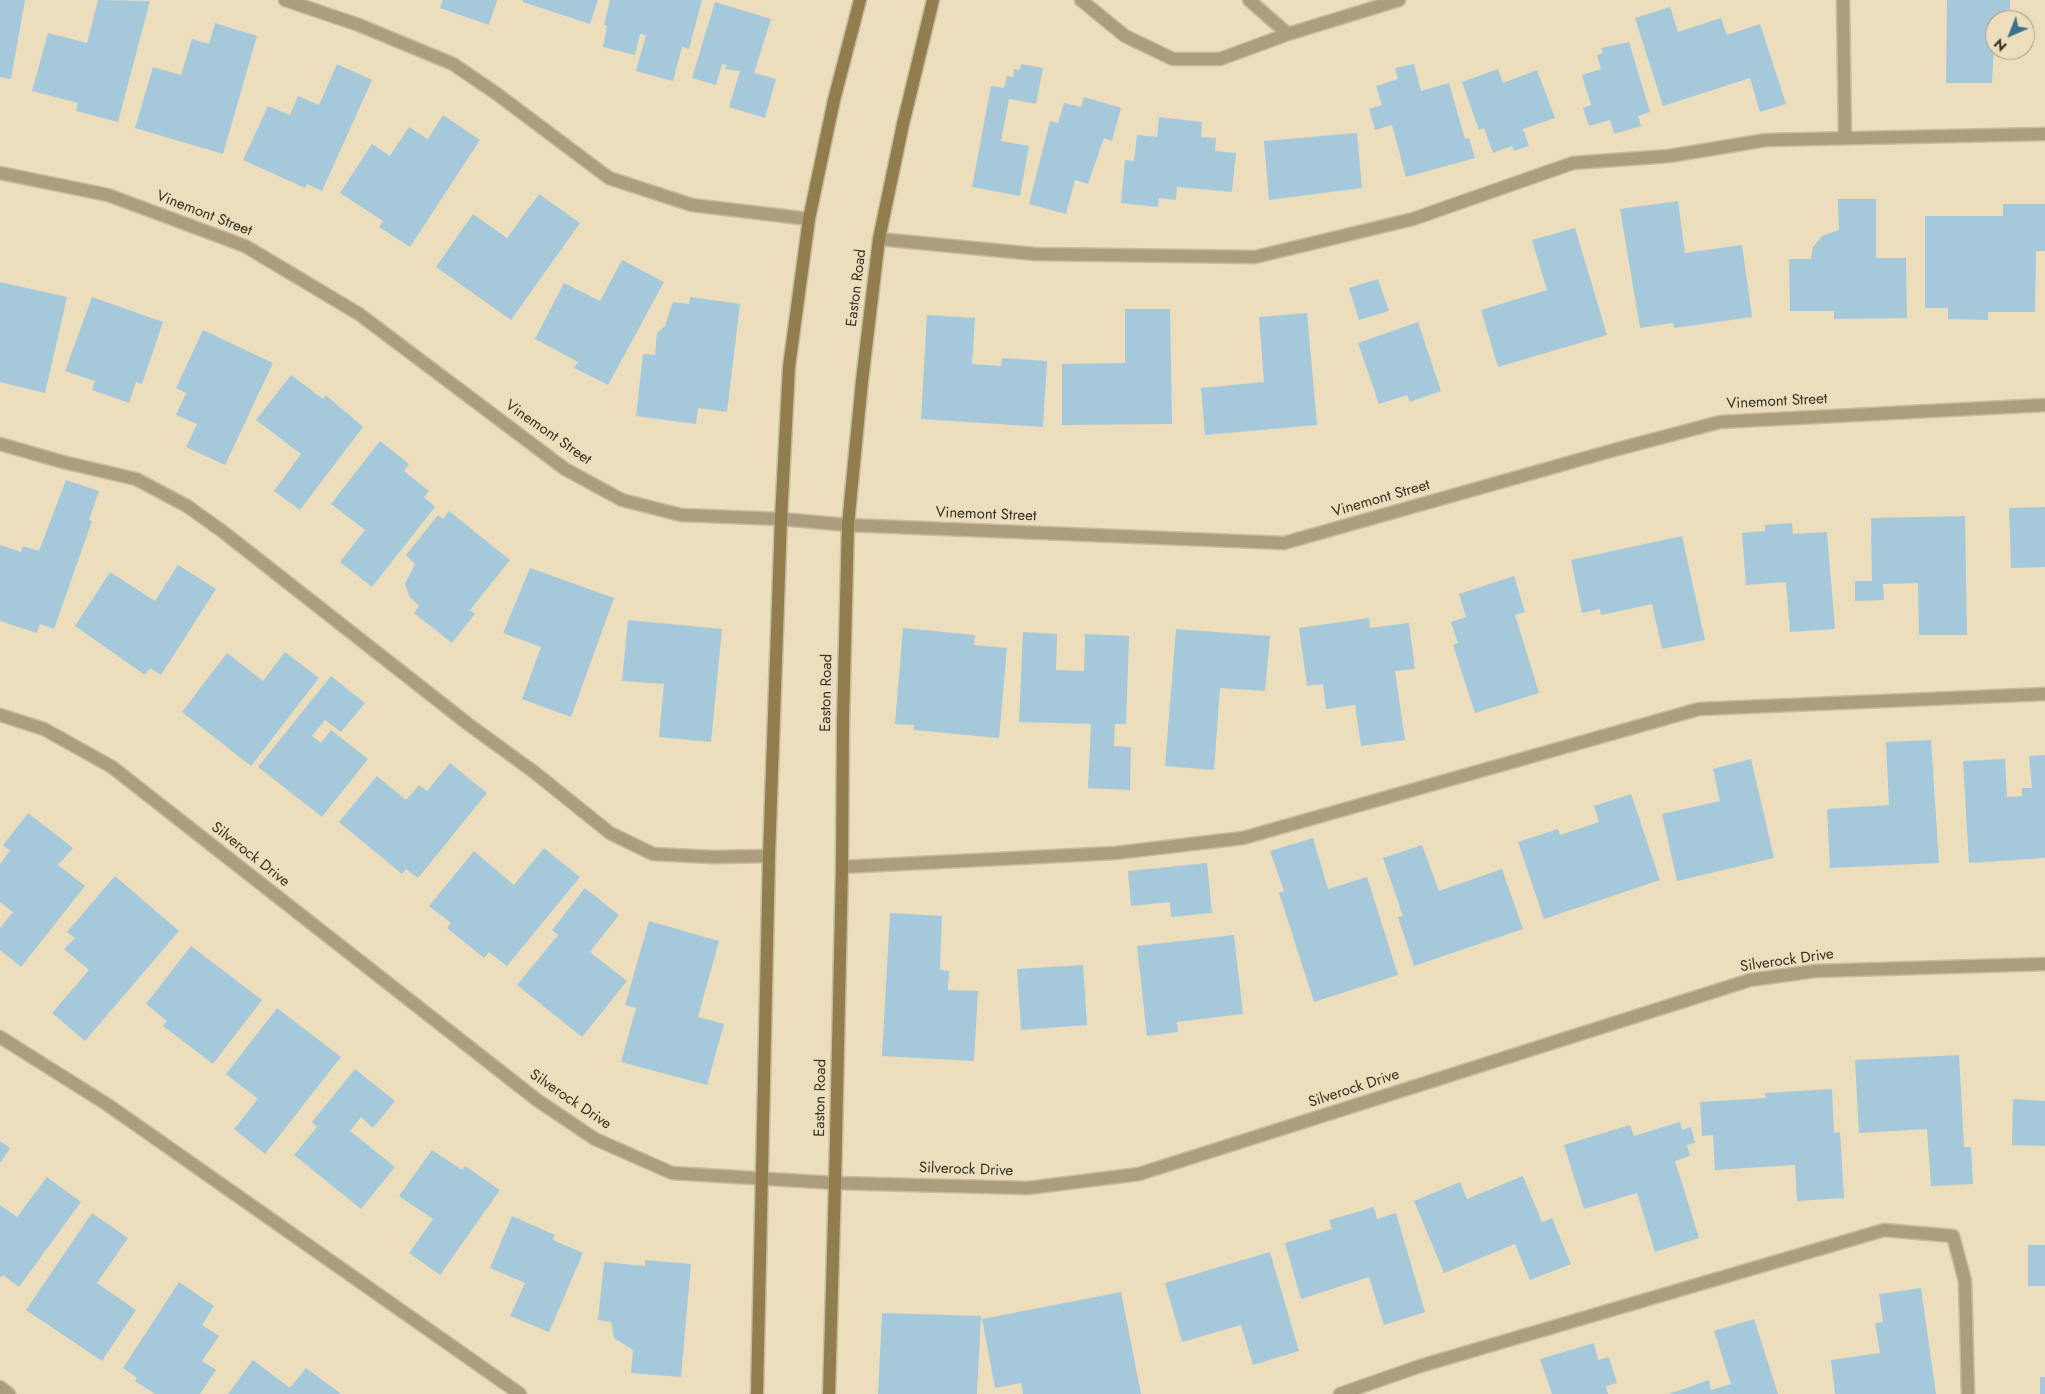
<!DOCTYPE html>
<style>
body{margin:0}
#map{position:relative;width:2045px;height:1394px;overflow:hidden;background:#ecdebd;font-family:Jost,sans-serif}
canvas{display:block}
.north{position:absolute;left:1985px;top:10px;width:50px;height:50px;box-sizing:border-box;background:#ecdebd;border:1px solid #a39980;border-radius:50%;rotate:224deg;font-size:14px;font-weight:700;line-height:20px;text-align:center;color:#363124}
.north::after{content:'';display:block;margin:auto;width:18px;height:22px;background:#39718b;clip-path:polygon(50% 0,100% 100%,50% 72%,0 100%)}
</style>
<div id="map">
<canvas width="2045" height="1394"></canvas>
<div class="north">N</div>
</div>
<script>
const c = document.querySelector('canvas').getContext('2d');
c.lineJoin = 'round';
function fill(path, color) {
  c.fillStyle = color;
  c.fill(path, 'evenodd');
}
function toPath(rows) {
  const path = new Path2D();
  for (const r of rows) {
    path.moveTo(r[0], r[1]);
    for (let i = 2; i < r.length; i += 2) path.lineTo(r[i], r[i + 1]);
  }
  return path;
}
function trace(path, color, width, dash) {
  c.strokeStyle = color;
  c.lineWidth = width;
  c.lineCap = dash ? 'butt' : 'round';
  c.setLineDash(dash || []);
  c.stroke(path);
}
function drawText(font, color, halo, rows, align = 'center') {
  c.font = font + ' Jost,sans-serif';
  c.lineWidth = 4;
  c.setLineDash([]);
  c.textBaseline = 'middle';
  c.strokeStyle = halo;
  c.fillStyle = color;
  for (const [text, x, y, turn = 0] of rows) {
    c.save();
    c.translate(x, y);
    c.rotate((+turn || 0) * Math.PI / 180);
    c.textAlign = isNaN(turn) ? turn : align;
    if (halo) c.strokeText(text, 0, 0);
    c.fillText(text, 0, 0);
    c.restore();
  }
}
fill(toPath([
 [0,0,25,0,11,79,0,77],
 [98,0,150,1,118,122,76,111,78,103,32,91,48,33,87,43],
 [443,0,497,0,489,25,440,8],
 [523,0,598,0,590,24,523,2],
 [610,0,702,0,689,49,682,47,673,81,636,71,646,35,640,34,635,55,603,47,607,26,604,25],
 [1947,0,2010,0,2010,20,1995,20,1992,83,1946,83],
 [715,2,771,19,754,73,776,79,765,118,729,107,740,71,725,69,727,65,722,64,716,85,692,78],
 [1670,7,1678,32,1721,18,1727,35,1760,24,1786,104,1760,112,1750,78,1663,106,1635,18],
 [215,23,257,36,223,154,135,128,153,67,181,75,192,39,209,44],
 [1629,42,1650,112,1638,116,1641,126,1614,134,1610,120,1589,126,1583,108,1591,105,1582,75,1601,69,1597,55,1603,53,1601,48],
 [337,64,372,80,322,191,307,184,305,188,243,160,268,106,290,115,298,96,319,105],
 [1021,64,1043,68,1036,104,1009,99,1001,141,1029,146,1020,196,972,187,991,86,1004,88,1007,76,1013,77,1014,69,1020,70],
 [1414,64,1421,91,1449,83,1465,139,1469,138,1475,158,1406,177,1392,125,1375,130,1369,109,1382,105,1376,86,1398,79,1395,68],
 [1498,69,1503,83,1537,70,1555,118,1523,129,1529,146,1514,151,1512,146,1493,153,1484,128,1479,130,1462,82],
 [1084,97,1121,108,1112,141,1104,138,1088,184,1075,180,1066,214,1029,204,1050,121,1058,123,1064,103,1081,107],
 [443,115,480,140,410,247,379,227,383,221,340,193,372,144,390,156,409,127,428,139],
 [1159,117,1202,122,1201,137,1216,138,1215,151,1236,153,1232,192,1177,187,1176,200,1159,198,1158,207,1121,203,1125,160,1134,161,1137,135,1157,137],
 [1357,133,1362,188,1269,200,1264,141],
 [539,194,580,223,511,320,436,267,473,214,507,238],
 [1838,199,1876,199,1876,258,1906,258,1907,318,1834,319,1834,311,1790,311,1789,259,1811,259,1813,247,1822,236,1839,230],
 [1678,201,1685,253,1742,245,1752,317,1674,328,1673,323,1640,328,1620,209],
 [2003,204,2045,204,2045,251,2036,251,2035,312,1988,312,1988,320,1948,319,1948,308,1925,308,1925,216,2003,216],
 [1575,228,1607,335,1498,367,1481,310,1547,290,1532,240],
 [622,260,664,282,608,385,574,368,578,362,535,339,564,283,600,301],
 [1378,279,1389,311,1359,320,1349,288],
 [0,282,67,297,45,393,0,382],
 [92,297,163,322,142,384,136,382,129,403,92,390,95,381,65,371],
 [690,297,740,304,727,412,698,408,696,424,636,416,643,354,655,355,657,333,665,326,673,302,689,304],
 [1125,309,1170,309,1172,424,1062,425,1062,364,1125,363],
 [1307,313,1317,425,1205,435,1201,388,1264,382,1259,317],
 [927,315,975,318,972,364,1001,366,1002,358,1047,361,1043,427,921,419],
 [1418,322,1441,391,1410,402,1407,395,1379,404,1358,343],
 [203,330,273,363,225,465,186,447,197,424,176,415,186,393,176,388],
 [291,375,323,399,326,395,363,427,300,510,274,491,301,454,256,420],
 [380,441,409,464,404,471,429,491,424,497,435,507,372,587,340,562,365,530,331,504],
 [66,480,99,491,89,520,92,521,54,629,40,624,37,633,0,621,0,545,21,552,23,546,39,551],
 [2045,507,2045,567,2011,568,2009,508],
 [449,511,510,560,470,610,475,614,452,643,414,613,419,606,409,596,405,584,415,564,406,555,438,515,443,519],
 [1965,516,1967,635,1919,635,1918,583,1883,584,1884,600,1855,601,1855,581,1872,581,1871,518],
 [1792,523,1793,534,1827,532,1835,629,1790,632,1786,582,1746,585,1742,533,1765,531,1765,525],
 [1682,536,1705,640,1662,649,1652,604,1601,615,1600,609,1582,613,1571,560],
 [178,565,216,589,161,675,150,668,145,675,75,626,110,572,155,601],
 [530,568,614,598,571,717,522,699,541,647,503,633],
 [1514,576,1525,612,1515,615,1539,693,1475,713,1453,645,1458,643,1451,622,1466,617,1459,594],
 [1369,618,1370,628,1409,623,1415,669,1395,671,1405,740,1361,746,1355,705,1326,709,1323,684,1307,686,1299,628],
 [628,620,722,629,711,742,659,737,664,684,622,681],
 [903,628,975,635,974,645,1007,648,999,738,914,730,914,725,895,724],
 [1176,629,1270,636,1265,691,1220,688,1214,770,1165,766],
 [1023,632,1057,634,1056,670,1084,671,1085,634,1129,636,1126,724,1115,724,1114,746,1131,747,1130,790,1088,788,1091,724,1019,722],
 [285,652,319,678,251,766,182,712,227,653,263,681],
 [331,676,365,703,341,732,325,720,312,736,321,743,331,730,368,759,322,817,258,767],
 [1931,740,1939,863,1830,868,1827,809,1889,805,1886,742],
 [2045,755,2045,858,1969,863,1963,761,2005,759,2007,797,2022,796,2022,788,2032,788,2029,756],
 [1751,759,1774,858,1677,881,1662,814,1720,801,1713,769],
 [450,763,487,793,418,878,406,869,402,874,339,822,377,776,406,800,419,785,427,791],
 [1631,794,1660,880,1544,919,1518,842,1558,829,1560,835,1599,822,1594,806],
 [28,813,73,848,58,865,85,886,21,967,0,950,0,928,13,912,0,902,0,864,10,851,3,845],
 [1313,838,1328,889,1367,877,1398,975,1314,1002,1279,893,1284,891,1270,851],
 [1422,845,1439,891,1502,869,1523,929,1414,966,1398,917,1403,916,1383,858],
 [544,848,580,877,507,966,489,952,484,958,447,928,451,923,429,906,474,851,514,885],
 [1207,863,1212,913,1171,917,1170,902,1131,906,1128,871],
 [115,876,179,931,85,1041,52,1013,89,970,64,949,75,938,67,932],
 [585,888,619,915,590,952,627,981,582,1037,517,985,558,935,552,930],
 [890,913,942,916,940,970,949,971,948,990,978,991,974,1061,882,1056],
 [649,921,719,941,698,1017,724,1024,707,1085,621,1062,636,1008,625,1005],
 [1234,935,1243,1014,1177,1022,1178,1032,1147,1036,1137,946],
 [191,946,262,1000,213,1064,163,1026,167,1021,146,1004],
 [1083,965,1087,1025,1021,1030,1017,969],
 [277,1008,341,1057,265,1154,234,1129,258,1099,226,1074],
 [1959,1055,1964,1147,1971,1147,1973,1184,1931,1186,1927,1129,1859,1133,1855,1060],
 [355,1069,395,1101,373,1128,361,1117,350,1131,395,1167,361,1209,294,1155,317,1127,312,1122],
 [1832,1089,1834,1133,1840,1132,1844,1198,1797,1201,1795,1165,1715,1170,1713,1135,1702,1136,1700,1102,1766,1098,1765,1093],
 [2013,1099,2045,1101,2045,1146,2012,1145],
 [1680,1122,1682,1130,1691,1127,1695,1143,1687,1145,1690,1156,1675,1161,1699,1238,1655,1252,1637,1193,1584,1209,1564,1145,1630,1125,1634,1136],
 [0,1141,10,1148,0,1163],
 [432,1150,462,1170,465,1166,500,1190,440,1275,409,1253,433,1219,399,1196],
 [1523,1176,1542,1222,1552,1218,1571,1264,1530,1280,1515,1244,1444,1273,1414,1201,1460,1182,1467,1199],
 [47,1177,81,1202,19,1287,3,1275,0,1278,0,1205,17,1217],
 [1374,1207,1377,1219,1396,1213,1425,1312,1384,1325,1369,1277,1301,1299,1285,1243,1332,1229,1329,1220],
 [92,1213,128,1238,97,1283,136,1310,102,1361,26,1310],
 [512,1216,555,1235,553,1240,583,1253,549,1332,510,1316,525,1283,490,1268],
 [2028,1245,2045,1245,2045,1286,2028,1286],
 [1270,1252,1299,1351,1253,1365,1241,1325,1182,1342,1165,1283],
 [645,1260,691,1264,681,1377,631,1373,633,1350,614,1338,611,1322,598,1320,604,1262,645,1266],
 [179,1282,214,1306,202,1325,219,1336,202,1361,216,1370,200,1394,155,1394,135,1381,137,1378,123,1368],
 [1921,1288,1936,1394,1835,1394,1831,1360,1880,1353,1875,1323,1883,1322,1879,1294],
 [1121,1292,1141,1394,1023,1394,1021,1383,995,1388,982,1319],
 [882,1313,981,1316,977,1394,878,1394],
 [1754,1319,1778,1394,1669,1394,1709,1380,1711,1390,1731,1384,1714,1331],
 [1594,1343,1598,1360,1609,1357,1617,1383,1606,1386,1608,1394,1552,1394,1540,1359],
 [253,1360,290,1388,306,1368,341,1394,228,1394],
 [2040,1377,2045,1377,2045,1394,2040,1394]
]), '#a5c9db');
const lane = toPath([
 [285,0,359,25,453,64,497,94,609,178,692,205,809,219],
 [1843,0,1845,138],
 [879,239,1035,254,1255,257,1413,219,1573,163,1669,156,1766,140,2045,134],
 [0,444,63,462,136,479,187,506,222,531,468,724,534,772,610,833,653,854,713,857,769,856],
 [842,867,1115,853,1243,838,1699,709,2045,694],
 [0,1037,108,1105,520,1394],
 [1340,1394,1420,1366,1884,1230,1953,1236,1965,1281,1968,1394]
]);
const street = toPath([
 [1081,0,1125,36,1173,59,1220,59,1288,34,1399,0],
 [1249,0,1288,34],
 [0,173,108,195,245,246,359,314,565,469,622,500,681,515,781,519,848,525,1284,543,1614,450,1720,422,2045,405],
 [0,715,44,729,112,767,537,1100,595,1139,672,1173,835,1183,1028,1188,1139,1174,1750,980,1815,971,2045,964],
 [0,1387,9,1394]
]);
const secondary = toPath([
 [757,1394,769,856,781,519,789,367,809,219,834,100,860,0],
 [829,1394,835,1183,842,867,843,721,848,525,862,381,879,239,903,124,933,0]
]);
trace(lane, '#c8bb9e', 15);
trace(street, '#c8bb9e', 15);
trace(secondary, '#c8bb9e', 15);
trace(lane, '#ab9d7e', 12);
trace(street, '#ab9d7e', 12);
trace(secondary, '#917d4d', 12);
drawText('15px', '#363124', '#ecdebd', [
 ["Vinemont Street",204,214,21],
 ["Easton Road",857,288,-83],
 ["Vinemont Street",1777,402,-3],
 ["Vinemont Street",548,433,35],
 ["Vinemont Street",1381,499,-16],
 ["Vinemont Street",986,515,2],
 ["Easton Road",827,693,-89],
 ["Silverock Drive",250,855,38],
 ["Silverock Drive",1787,961,-8],
 ["Silverock Drive",1354,1089,-18],
 ["Easton Road",821,1098,-89],
 ["Silverock Drive",570,1100,34],
 ["Silverock Drive",966,1170,2]
]);
</script>
